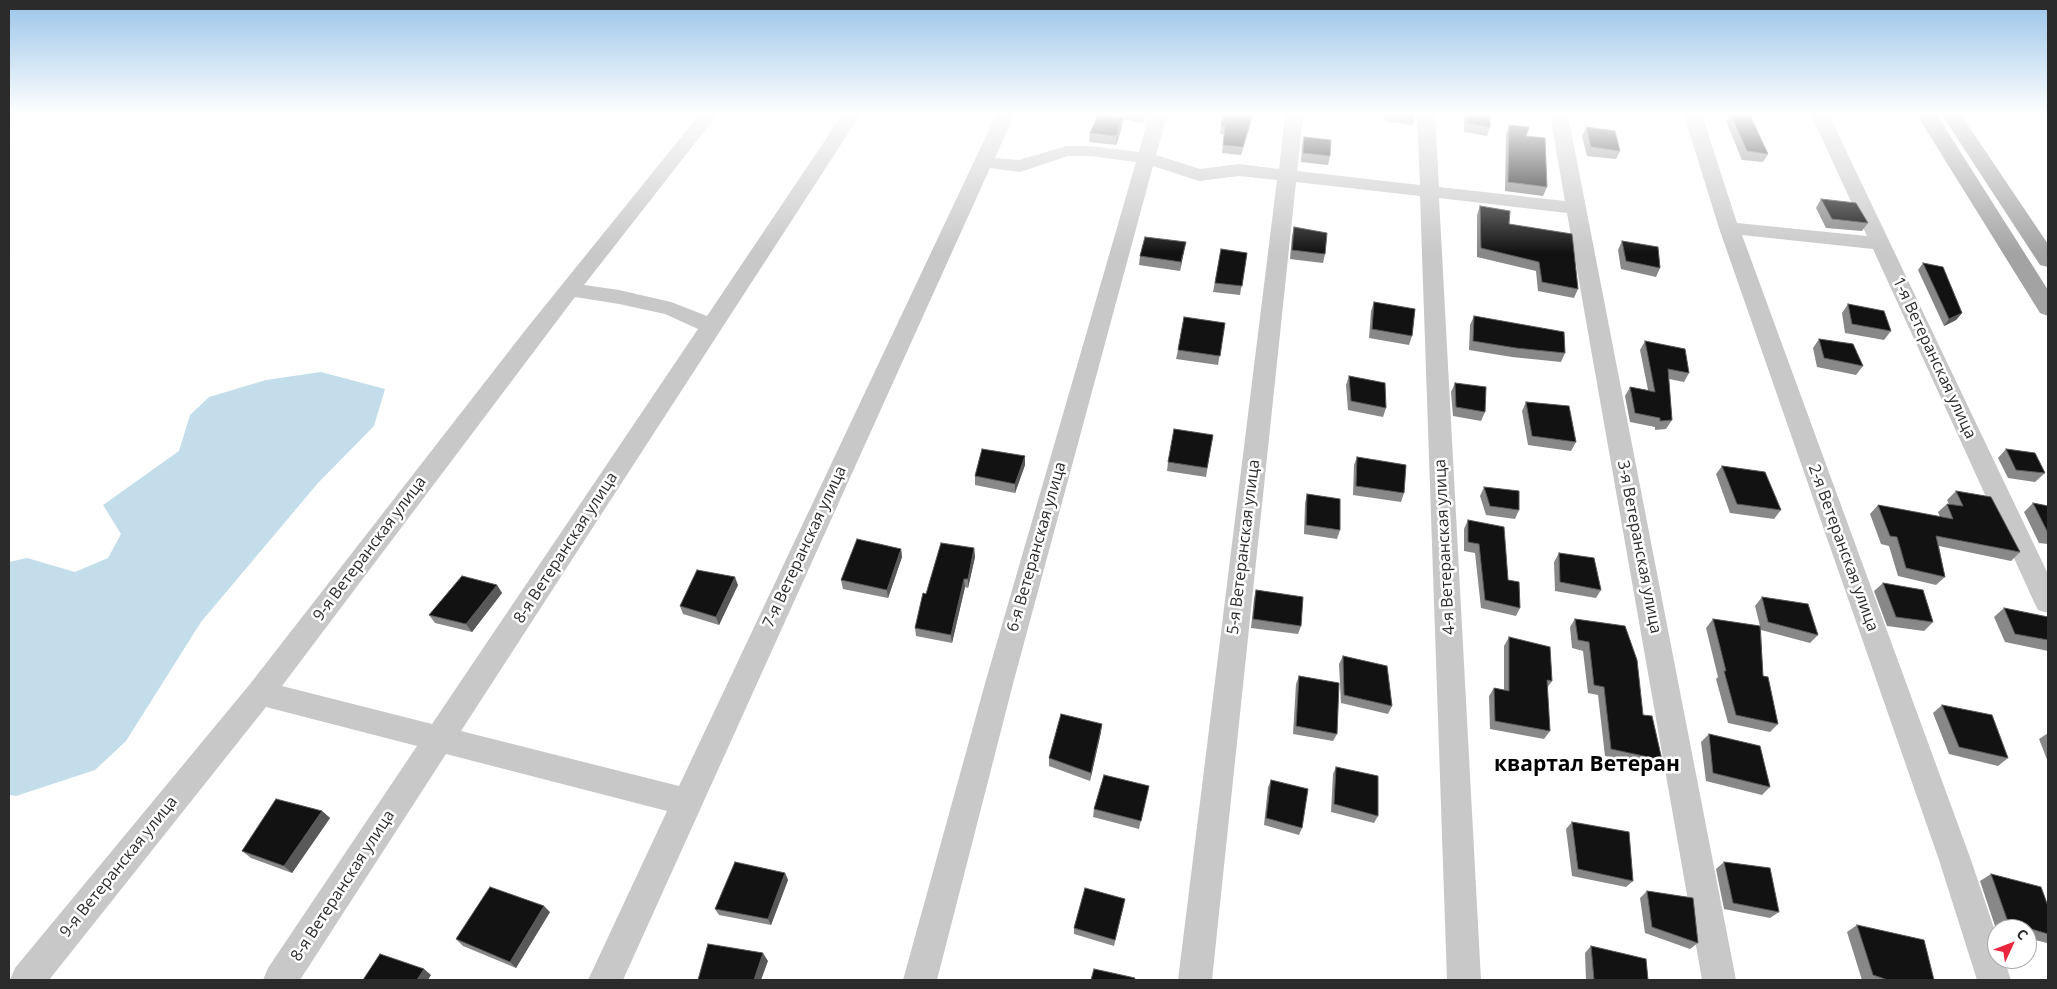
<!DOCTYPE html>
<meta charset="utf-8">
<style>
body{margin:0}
#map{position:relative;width:2057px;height:989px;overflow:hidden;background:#fff;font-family:"Open Sans",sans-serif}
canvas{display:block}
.frame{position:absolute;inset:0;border:10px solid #2b2b2b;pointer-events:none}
.north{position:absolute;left:1987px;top:919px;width:50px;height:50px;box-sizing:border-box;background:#fff;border:1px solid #aaa;border-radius:50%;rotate:47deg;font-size:14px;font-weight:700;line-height:20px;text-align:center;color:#2b2b2b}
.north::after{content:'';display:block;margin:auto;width:18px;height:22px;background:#e9263e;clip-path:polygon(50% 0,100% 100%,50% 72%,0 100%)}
</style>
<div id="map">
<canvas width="2057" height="989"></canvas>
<div class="frame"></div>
<div class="north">С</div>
</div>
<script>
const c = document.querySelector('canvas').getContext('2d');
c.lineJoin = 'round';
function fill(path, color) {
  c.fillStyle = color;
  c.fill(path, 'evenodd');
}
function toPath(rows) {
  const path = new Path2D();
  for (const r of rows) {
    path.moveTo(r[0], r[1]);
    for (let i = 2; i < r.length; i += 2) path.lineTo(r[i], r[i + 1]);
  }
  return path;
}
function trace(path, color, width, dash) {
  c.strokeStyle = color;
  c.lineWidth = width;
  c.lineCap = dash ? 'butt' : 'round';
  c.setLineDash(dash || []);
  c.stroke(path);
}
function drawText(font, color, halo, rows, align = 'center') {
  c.font = font + ' "Open Sans",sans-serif';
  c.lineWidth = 5;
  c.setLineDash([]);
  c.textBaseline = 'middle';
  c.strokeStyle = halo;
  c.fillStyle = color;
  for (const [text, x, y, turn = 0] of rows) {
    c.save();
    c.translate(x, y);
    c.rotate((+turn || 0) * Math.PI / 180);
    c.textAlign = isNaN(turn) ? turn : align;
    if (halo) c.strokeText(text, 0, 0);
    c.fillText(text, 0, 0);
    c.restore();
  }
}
fill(toPath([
 [321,372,385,389,374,426,318,483,201,622,126,741,95,770,16,796,9,795,9,562,27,558,75,572,108,558,121,534,103,505,179,451,190,415,209,397,266,380]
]), '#c3ddeb');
fill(toPath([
 [699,115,717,115,584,285,619,290,671,302,707,316,842,115,860,115,461,731,679,786,996,115,1014,115,995,158,1019,160,1066,146,1090,146,1139,152,1149,115,1167,115,1156,155,1200,169,1239,164,1279,169,1285,115,1303,115,1297,171,1420,185,1417,115,1435,115,1439,187,1565,201,1550,115,1568,115,1736,980,1702,980,1567,213,1439,198,1481,980,1447,980,1420,196,1296,182,1212,980,1178,980,1277,180,1239,176,1199,181,1153,166,1014,680,937,980,903,980,986,680,1136,162,1090,156,1068,156,1020,172,990,168,623,980,588,980,667,811,446,754,300,980,263,980,268,968,417,746,266,707,49,980,10,980,15,968,250,684,527,328,699,115],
 [575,297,619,304,665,314,698,329,432,724,282,686,575,297],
 [1684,115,1702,115,1737,223,1867,236,1811,115,1829,115,2048,574,2048,613,2038,610,2034,602,1873,249,1742,235,1971,860,1997,937,1997,959,2004,959,2011,980,1977,980,1939,860,1719,228,1684,115]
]), '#c8c8c8');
fill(toPath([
 [1917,115,1937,115,2048,290,2048,316,2040,313,1917,115],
 [1942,115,1961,115,2048,244,2048,267,2040,265,1942,115]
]), '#a3a3a3');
fill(toPath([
 [1098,115,1145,115,1143,123,1123,119,1122,127,1116,145,1089,142,1090,133],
 [1222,115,1253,115,1241,155,1222,153,1224,134,1220,134],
 [1313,115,1331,115,1331,117],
 [1384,115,1415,115,1415,116,1413,125,1385,121],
 [1464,115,1490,115,1490,127,1487,136,1464,132],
 [1729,115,1750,115,1768,154,1763,162,1742,160,1726,121],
 [1509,125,1526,136,1547,187,1543,196,1505,191,1506,134],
 [1586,127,1620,151,1616,159,1587,156,1582,136],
 [1304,137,1330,156,1328,165,1301,162,1302,146],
 [1821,199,1868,223,1862,231,1826,228,1816,208],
 [1480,206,1509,224,1578,289,1574,298,1538,291,1536,271,1477,257,1477,215],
 [1294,227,1325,254,1323,263,1290,259,1292,236],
 [1622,241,1660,268,1656,277,1621,269,1618,250],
 [1221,249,1247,253,1240,295,1213,292],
 [1184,251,1180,271,1139,265,1140,256],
 [1923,263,1962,313,1956,320,1944,326,1918,270],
 [1374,302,1412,336,1409,345,1369,338,1371,311],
 [1848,304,1891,331,1884,340,1845,333,1842,313],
 [1474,316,1565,353,1561,362,1512,357,1469,350,1470,325],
 [1225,323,1218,365,1176,359,1178,350],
 [1819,339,1863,366,1856,375,1817,367,1813,348],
 [1645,341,1689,373,1684,382,1669,379,1672,420,1666,429,1655,430,1655,427,1630,422,1625,396,1630,387,1648,390,1640,350],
 [1349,376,1386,408,1383,417,1348,410,1346,385],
 [1455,383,1485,412,1481,421,1453,416,1451,392],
 [1526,402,1576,442,1571,451,1528,445,1522,411],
 [1213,435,1206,477,1167,471,1168,462],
 [2006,449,2045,473,2035,482,2008,478,1998,458],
 [1025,456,1025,465,1015,493,975,485,975,476],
 [1357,457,1404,493,1401,502,1353,495,1354,465],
 [1722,466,1781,510,1774,519,1730,513,1716,474],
 [1484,487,1519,510,1515,519,1486,515,1480,496],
 [1956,491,2020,552,2011,561,1939,546,1945,577,1936,585,1898,576,1889,546,1881,544,1870,514,1878,505,1940,517,1938,512,1947,504,1949,504,1947,500],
 [1307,494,1340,530,1337,539,1304,534,1305,503],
 [2033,503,2048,506,2048,544,2039,543,2024,512],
 [1468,520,1508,580,1520,608,1516,616,1481,608,1475,553,1464,551,1464,529],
 [974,548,975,557,968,588,965,587,952,643,916,636,915,628,926,594],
 [901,549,902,557,888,598,843,589,841,580],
 [1559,553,1601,590,1596,598,1555,591,1554,562],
 [1883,583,1933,622,1924,631,1887,626,1874,591],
 [497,585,502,593,472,632,435,623,429,615],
 [738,585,719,625,683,614,680,606],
 [1256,590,1301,626,1298,634,1251,628,1254,598],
 [1762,597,1818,635,1810,643,1761,630,1763,676,1778,724,1770,732,1728,723,1716,679,1718,677,1706,628,1713,619,1760,626,1755,606],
 [2004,608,2048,617,2048,651,2005,642,1994,617],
 [1575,619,1643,715,1662,760,1655,767,1605,756,1598,695,1588,693,1583,651,1572,648,1570,627],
 [1509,637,1552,681,1547,688,1550,731,1544,739,1490,729,1489,696,1494,688,1504,690,1504,646],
 [1343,656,1392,706,1388,714,1341,703,1339,664],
 [1299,676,1337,734,1333,741,1293,734,1296,684],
 [1942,705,2008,758,1998,766,1949,754,1933,713],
 [1101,732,1090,781,1049,766,1049,758],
 [2048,733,2048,762,2039,739],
 [1709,734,1770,787,1762,795,1706,781,1701,742],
 [1336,767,1378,816,1374,823,1331,812,1333,774],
 [1271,780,1302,828,1299,835,1264,825,1268,787],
 [1147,794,1139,829,1093,817,1094,809],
 [322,811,330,818,292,873,251,858,242,851],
 [1572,822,1633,881,1626,887,1572,876,1566,829],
 [1724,862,1779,912,1770,918,1724,909,1716,869],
 [785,873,788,880,771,925,719,915,715,909],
 [1991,874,2048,906,2048,943,2047,943,2027,938,2027,929,1996,929,1980,881],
 [1647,891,1698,943,1690,949,1645,933,1640,898],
 [1124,905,1114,946,1074,934,1074,928],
 [550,912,516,968,463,946,456,939],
 [1857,925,1934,980,1862,980,1847,932],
 [1591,946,1648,980,1586,980,1585,953]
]), '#888');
fill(toPath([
 [1252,115,1253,115,1241,155,1243,147],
 [1123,118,1122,127,1116,145,1116,136],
 [1186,242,1184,251,1180,271,1181,262],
 [1962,313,1956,320,1944,326,1949,319],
 [1025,456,1025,465,1015,493,1015,484],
 [974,548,975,557,968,588,968,579],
 [901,549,902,557,888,598,887,590],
 [735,577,738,585,719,625,716,617],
 [964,579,965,587,952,643,951,635],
 [497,585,502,593,472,632,466,624],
 [1102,724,1101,732,1090,781,1091,773],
 [322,811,330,818,292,873,284,866],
 [785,873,788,880,771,925,768,919],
 [544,906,550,912,516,968,510,962],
 [763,953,768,961,761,980,754,980],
 [424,969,431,975,428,980,417,980]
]), '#595959');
const building = toPath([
 [1098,115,1123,118,1116,136,1090,133,1098,115],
 [1223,115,1252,115,1243,147,1223,145,1225,126,1221,126,1223,115],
 [1467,115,1490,115,1490,127,1467,123,1467,115],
 [1731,115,1750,115,1768,154,1747,151,1731,115],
 [1509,125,1529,127,1526,136,1545,138,1547,187,1508,182,1509,125],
 [1586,127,1615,131,1620,151,1591,147,1586,127],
 [1304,137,1331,140,1330,156,1303,153,1304,137],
 [1821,199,1856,203,1868,223,1832,219,1821,199],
 [1480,206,1510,211,1509,224,1572,234,1578,289,1542,282,1539,262,1481,248,1480,206],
 [1294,227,1327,233,1325,254,1292,250,1294,227],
 [1145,237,1186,242,1181,262,1140,256,1145,237],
 [1622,241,1658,247,1660,268,1626,261,1622,241],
 [1221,249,1247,253,1242,286,1215,283,1221,249],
 [1923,263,1943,267,1962,313,1949,319,1923,263],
 [1374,302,1415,309,1412,336,1372,329,1374,302],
 [1848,304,1884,311,1891,331,1852,324,1848,304],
 [1474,316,1564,332,1565,353,1516,348,1473,341,1474,316],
 [1184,317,1225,323,1220,356,1178,350,1184,317],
 [1819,339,1853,344,1863,366,1824,358,1819,339],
 [1645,341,1685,349,1689,373,1668,369,1672,420,1660,421,1660,418,1635,413,1630,387,1655,392,1645,341],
 [1349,376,1385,383,1386,408,1351,401,1349,376],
 [1455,383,1486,387,1485,412,1456,407,1455,383],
 [1526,402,1569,406,1576,442,1532,436,1526,402],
 [1174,429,1213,435,1207,468,1168,462,1174,429],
 [982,449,1025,456,1015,484,975,476,982,449],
 [2006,449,2035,453,2045,473,2016,470,2006,449],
 [1357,457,1406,465,1404,493,1356,486,1357,457],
 [1722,466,1765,472,1781,510,1737,504,1722,466],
 [1484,487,1519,491,1519,510,1490,506,1484,487],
 [1956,491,1991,497,2020,552,1936,536,1945,577,1906,568,1897,537,1890,536,1878,505,1953,519,1947,504,1963,506,1956,491],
 [1307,494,1340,499,1340,530,1306,525,1307,494],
 [2033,503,2048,506,2048,533,2033,503],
 [1468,520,1504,527,1508,580,1519,582,1520,608,1485,600,1479,544,1468,542,1468,520],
 [857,539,901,549,887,590,841,580,857,539],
 [941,543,974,548,968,579,964,579,951,635,915,628,923,593,926,594,941,543],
 [1559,553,1594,558,1601,590,1560,582,1559,553],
 [697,570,735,577,716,617,680,606,697,570],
 [462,576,497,585,466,624,429,615,462,576],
 [1883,583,1923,590,1933,622,1896,617,1883,583],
 [1256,590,1303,597,1301,626,1253,619,1256,590],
 [1762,597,1808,604,1818,635,1768,622,1762,597],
 [2004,608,2048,617,2048,640,2015,634,2004,608],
 [1575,619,1625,626,1637,660,1643,715,1652,716,1662,760,1611,749,1604,687,1594,685,1589,642,1578,640,1575,619],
 [1713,619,1760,626,1763,676,1768,677,1778,724,1736,715,1724,671,1726,671,1713,619],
 [1509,637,1550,647,1552,681,1547,680,1550,731,1495,721,1494,688,1509,691,1509,637],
 [1343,656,1387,666,1392,706,1344,695,1343,656],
 [1299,676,1339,683,1337,734,1296,726,1299,676],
 [1942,705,1992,715,2008,758,1959,747,1942,705],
 [1061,714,1102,724,1091,773,1049,758,1061,714],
 [1709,734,1760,746,1770,787,1713,773,1709,734],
 [1336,767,1378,776,1378,816,1334,804,1336,767],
 [1104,775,1149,786,1141,821,1094,809,1104,775],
 [1271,780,1308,789,1302,828,1266,818,1271,780],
 [276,799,322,811,284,866,242,851,276,799],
 [1572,822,1629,832,1633,881,1578,869,1572,822],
 [735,862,785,873,768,919,715,909,735,862],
 [1724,862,1770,868,1779,912,1733,903,1724,862],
 [1991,874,2041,887,2048,906,2048,934,2008,922,1991,874],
 [490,887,544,906,510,962,456,939,490,887],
 [1085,888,1125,899,1115,940,1074,928,1085,888],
 [1647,891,1693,898,1698,943,1652,927,1647,891],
 [1857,925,1924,940,1934,980,1888,980,1873,975,1857,925],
 [708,944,763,953,754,980,698,980,708,944],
 [1591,946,1646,959,1648,980,1594,980,1591,946],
 [380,954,424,969,417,980,363,980,380,954],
 [1094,969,1135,978,1134,980,1091,980,1094,969]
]);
fill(building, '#121212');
trace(building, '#595959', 1);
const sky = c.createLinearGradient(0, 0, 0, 253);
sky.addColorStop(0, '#99c4e9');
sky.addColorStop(0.45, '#fff');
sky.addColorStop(1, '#ffffff00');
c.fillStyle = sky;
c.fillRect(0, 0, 2057, 253);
drawText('16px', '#2b2b2b', '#fff', [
 ["1-я Ветеранская улица",1934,358,65],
 ["7-я Ветеранская улица",805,547,-65],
 ["6-я Ветеранская улица",1037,547,-74],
 ["5-я Ветеранская улица",1244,547,-83],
 ["4-я Ветеранская улица",1445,547,-93],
 ["3-я Ветеранская улица",1639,547,79],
 ["8-я Ветеранская улица",566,548,-57],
 ["2-я Ветеранская улица",1843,548,70],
 ["9-я Ветеранская улица",370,549,-53],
 ["9-я Ветеранская улица",119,867,-51],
 ["8-я Ветеранская улица",343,886,-57]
]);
drawText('bold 21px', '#000', '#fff', [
 ["квартал Ветеран",1587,765]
]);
</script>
